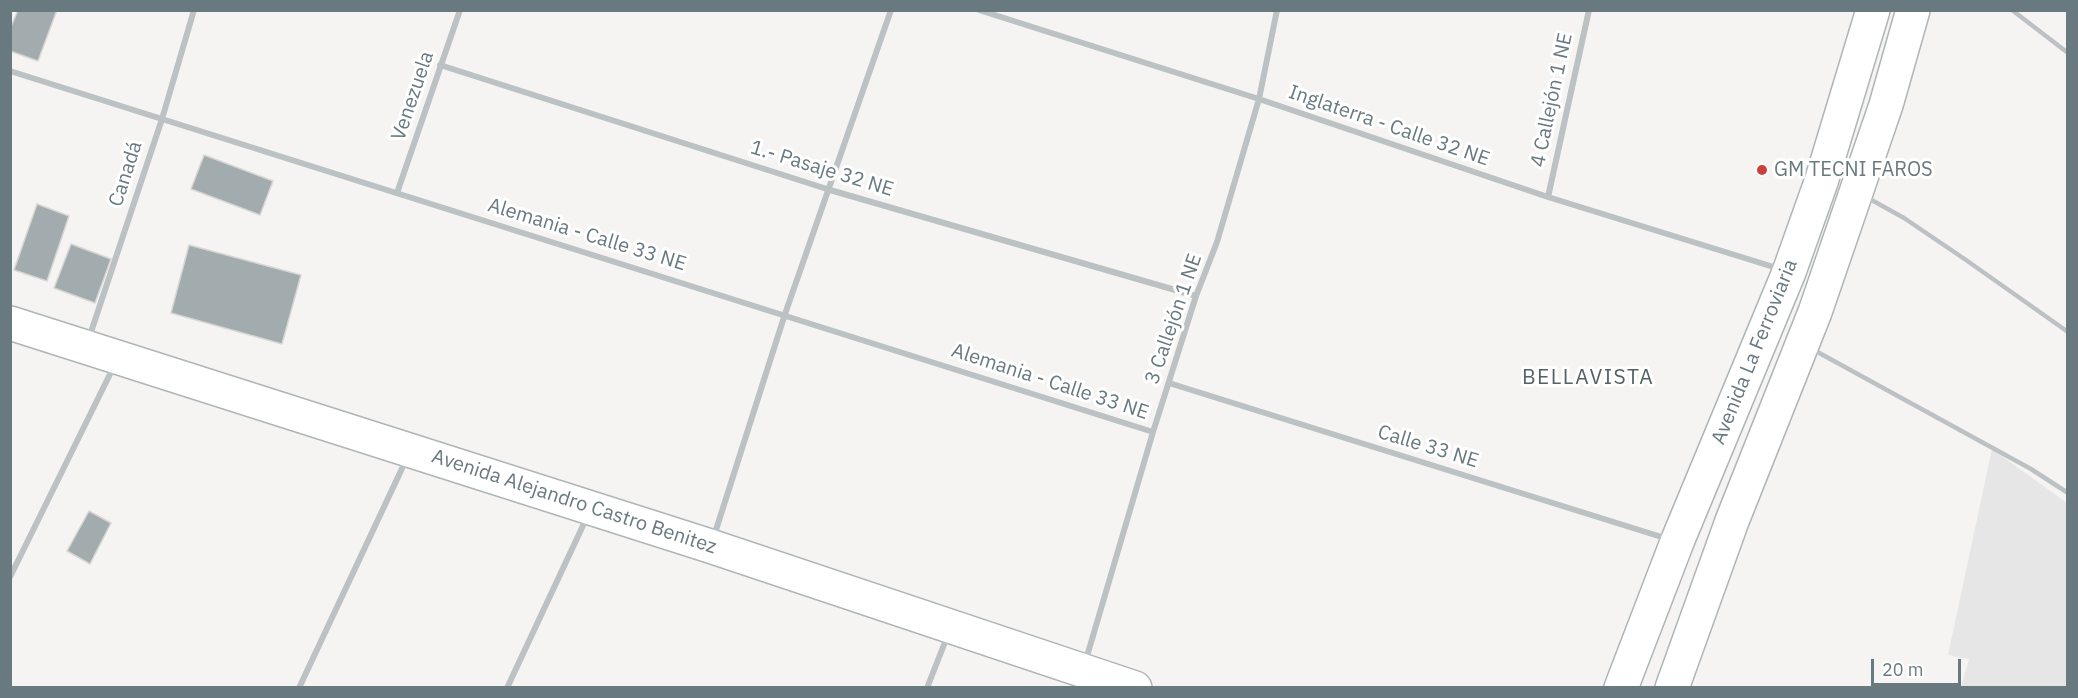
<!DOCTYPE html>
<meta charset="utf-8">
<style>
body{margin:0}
#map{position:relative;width:2078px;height:698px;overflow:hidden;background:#f5f4f2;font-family:"IBM Plex Sans",sans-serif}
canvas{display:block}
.frame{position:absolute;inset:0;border:12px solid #68797f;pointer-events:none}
.scale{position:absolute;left:1871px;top:659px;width:90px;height:27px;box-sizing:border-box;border:3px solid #68797f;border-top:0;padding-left:8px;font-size:18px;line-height:21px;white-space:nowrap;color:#68797f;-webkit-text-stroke:4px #fff;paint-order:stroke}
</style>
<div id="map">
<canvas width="2078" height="698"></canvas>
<div class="frame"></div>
<div class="scale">20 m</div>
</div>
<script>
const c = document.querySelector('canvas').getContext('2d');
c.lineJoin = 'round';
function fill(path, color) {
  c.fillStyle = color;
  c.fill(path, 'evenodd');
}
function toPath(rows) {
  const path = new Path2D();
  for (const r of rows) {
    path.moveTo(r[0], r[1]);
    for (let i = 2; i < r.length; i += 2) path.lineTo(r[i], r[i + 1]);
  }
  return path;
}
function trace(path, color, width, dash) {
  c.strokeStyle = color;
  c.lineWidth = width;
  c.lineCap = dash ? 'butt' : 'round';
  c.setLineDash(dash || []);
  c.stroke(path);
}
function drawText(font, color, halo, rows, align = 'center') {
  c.font = font + ' "IBM Plex Sans",sans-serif';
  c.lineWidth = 6;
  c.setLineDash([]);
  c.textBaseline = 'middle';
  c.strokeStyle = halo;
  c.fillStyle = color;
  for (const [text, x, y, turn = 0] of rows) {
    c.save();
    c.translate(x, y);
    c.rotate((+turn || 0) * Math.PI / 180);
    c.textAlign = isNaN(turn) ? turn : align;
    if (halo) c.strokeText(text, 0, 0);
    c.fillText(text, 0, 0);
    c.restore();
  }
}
fill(toPath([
 [1992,449,2067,503,2067,687,1961,687,1969,659,1948,655]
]), '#e5e6e5');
const building = toPath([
 [18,10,57,10,38,61,10,51,10,29,18,10],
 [204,155,273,181,260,215,191,189,204,155],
 [37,204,69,216,47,281,14,270,37,204],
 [71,244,111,259,95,303,54,288,71,244],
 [189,245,301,275,282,344,171,313,189,245],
 [89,511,111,523,90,564,67,551,89,511]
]);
fill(building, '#a2abae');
trace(building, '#d6d6d4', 1.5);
const secondary = toPath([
 [10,323,710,546,1135,688],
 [1621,688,1677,542,1789,272,1821,182,1873,10],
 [1672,688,1732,521,1815,312,1886,105,1913,10]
]);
trace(secondary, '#afb5b7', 36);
trace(toPath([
 [2012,10,2068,53],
 [1868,198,1904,218,1966,260,2068,332],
 [1812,349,2031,469,2068,493]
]), '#bcc1c3', 4.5);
trace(toPath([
 [979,10,1259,99,1548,197,1780,269],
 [440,65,830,190,1196,296],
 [10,71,1153,432],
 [397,193,460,10],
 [1548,197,1589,10],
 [89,338,162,119,194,10],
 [1169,383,1668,539],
 [714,536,785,314,891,10],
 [10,577,114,366],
 [1085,663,1153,432,1196,296,1217,242,1259,99,1277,10],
 [299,688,406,460],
 [507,688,587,517],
 [927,688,947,637]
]), '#bcc1c3', 6);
trace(secondary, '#fff', 33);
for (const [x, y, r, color] of [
 [1762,170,6,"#cc3f3a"]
]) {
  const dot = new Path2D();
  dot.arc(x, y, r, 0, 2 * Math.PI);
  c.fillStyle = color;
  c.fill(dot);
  trace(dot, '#fff', 2);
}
drawText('20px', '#68797f', '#fff', [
 ["Venezuela",413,96,-71],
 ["4 Callejón 1 NE",1552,100,-78],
 ["Inglaterra - Calle 32 NE",1389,126,19],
 ["1.- Pasaje 32 NE",822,169,17],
 ["Canadá",126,174,-72],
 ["Alemania - Calle 33 NE",587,235,17],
 ["3 Callejón 1 NE",1174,319,-71],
 ["Avenida La Ferroviaria",1755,352,-68],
 ["Alemania - Calle 33 NE",1050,382,18],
 ["Calle 33 NE",1428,447,17],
 ["Avenida Alejandro Castro Benitez",574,502,18]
]);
drawText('20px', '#68797f', '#fff', [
 ["GM TECNI FAROS",1774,170]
], 'left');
c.letterSpacing = '1.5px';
drawText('21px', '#546165', '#fff', [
 ["BELLAVISTA",1588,378]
]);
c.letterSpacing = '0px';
</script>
